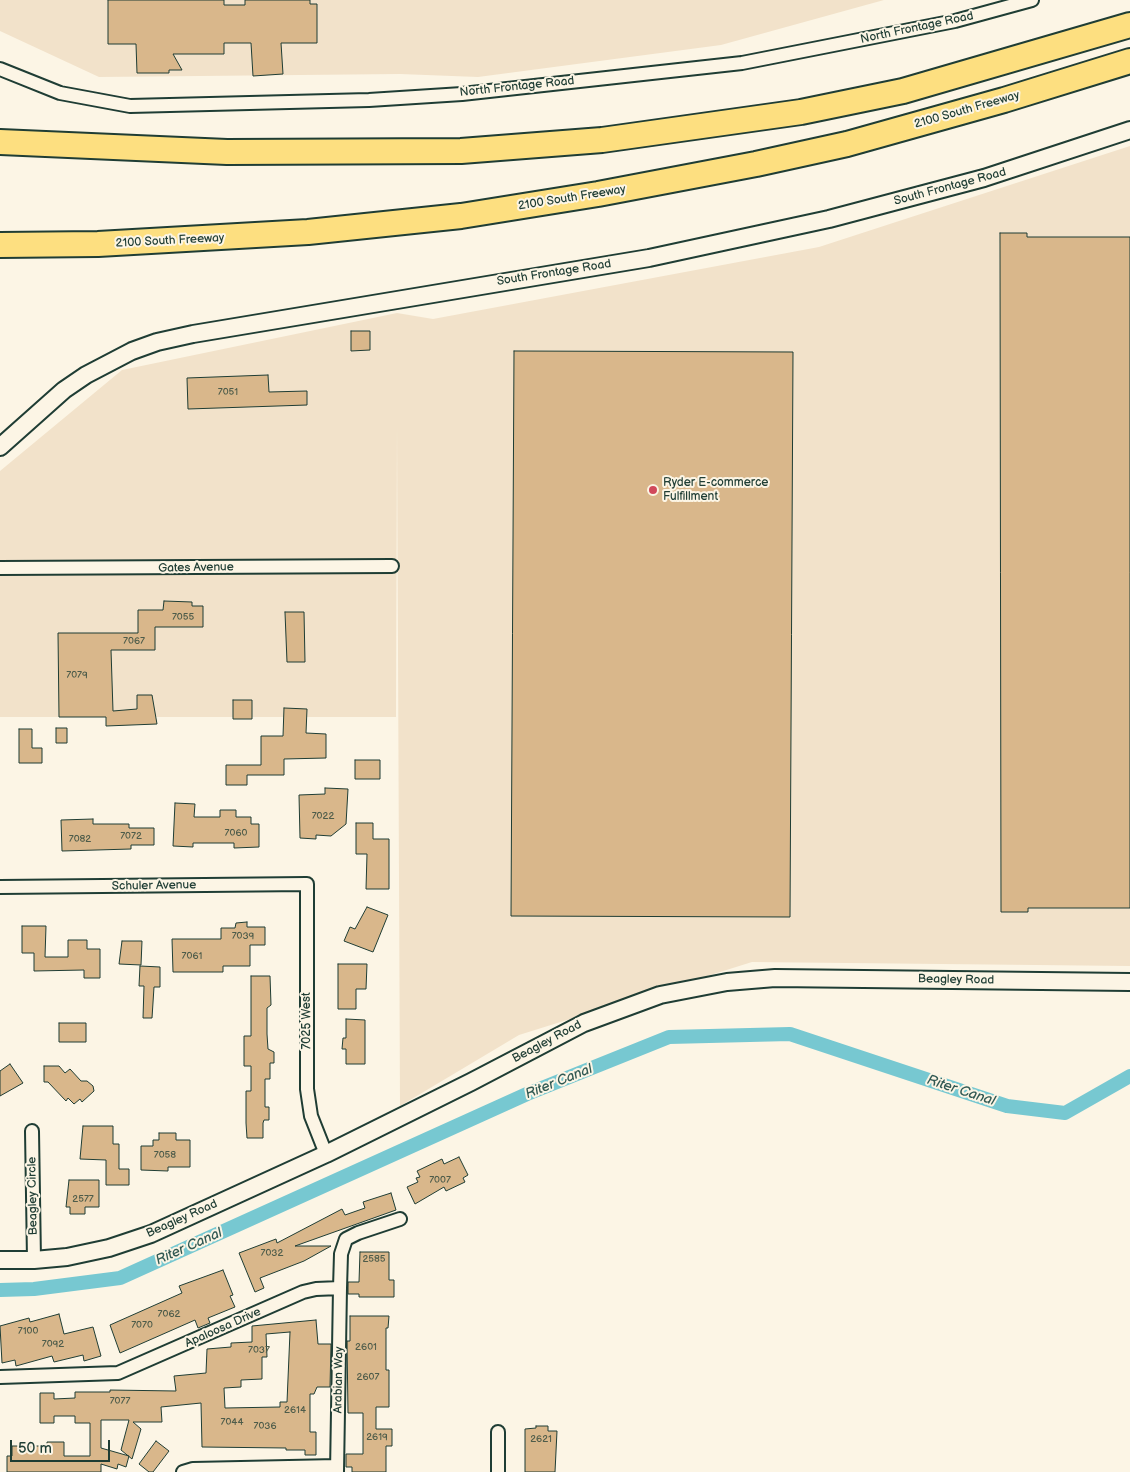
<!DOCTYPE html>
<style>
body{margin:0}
#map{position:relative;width:1130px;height:1472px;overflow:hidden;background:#fcf5e5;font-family:"Balsamiq Sans",sans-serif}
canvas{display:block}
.scale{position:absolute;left:10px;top:1440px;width:100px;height:22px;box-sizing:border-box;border:2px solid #1f3d34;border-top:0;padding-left:6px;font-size:15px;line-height:18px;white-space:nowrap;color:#1f3d34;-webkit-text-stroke:4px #fcf5e5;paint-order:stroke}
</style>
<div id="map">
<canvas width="1130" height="1472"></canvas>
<div class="scale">50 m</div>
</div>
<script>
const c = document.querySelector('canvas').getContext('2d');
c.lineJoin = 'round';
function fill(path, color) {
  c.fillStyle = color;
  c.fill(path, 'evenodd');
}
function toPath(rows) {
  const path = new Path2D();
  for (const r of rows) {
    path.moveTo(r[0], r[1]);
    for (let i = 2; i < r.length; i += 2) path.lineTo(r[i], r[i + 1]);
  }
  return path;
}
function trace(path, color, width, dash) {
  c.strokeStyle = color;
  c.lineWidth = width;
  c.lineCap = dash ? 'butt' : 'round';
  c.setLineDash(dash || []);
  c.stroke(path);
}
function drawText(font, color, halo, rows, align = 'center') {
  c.font = font + ' "Balsamiq Sans",sans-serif';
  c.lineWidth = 4;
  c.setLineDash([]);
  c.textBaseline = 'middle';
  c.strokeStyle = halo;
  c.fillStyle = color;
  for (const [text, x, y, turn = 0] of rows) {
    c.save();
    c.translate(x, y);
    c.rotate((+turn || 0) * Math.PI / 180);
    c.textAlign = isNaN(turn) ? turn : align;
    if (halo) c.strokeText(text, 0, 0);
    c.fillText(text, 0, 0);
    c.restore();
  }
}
fill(toPath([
 [0,0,884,0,721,45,478,77,400,74,99,77,0,31],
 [1130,146,1130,966,752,962,519,1035,400,1106,397,424,396,717,0,717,0,471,122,370,397,313,433,319,819,247]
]), '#f2e2ca');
trace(toPath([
 [0,1290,34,1289,120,1278,527,1094,669,1037,790,1034,1007,1106,1065,1113,1130,1076]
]), '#77c8d1', 14);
const building = toPath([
 [108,0,224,0,224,5,245,5,245,0,310,0,310,4,317,4,317,43,281,43,283,74,253,76,251,43,224,43,224,54,173,54,182,70,169,70,169,73,137,73,136,44,108,44,108,0],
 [1000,233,1027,233,1027,237,1130,237,1130,908,1028,908,1028,912,1001,912,1000,233],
 [351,331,370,331,370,350,351,351,351,331],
 [514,351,793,352,790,917,511,916,514,351],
 [268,375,269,392,307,391,307,405,188,409,187,378,268,375],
 [164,601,192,602,192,606,203,606,203,627,155,627,155,650,111,650,113,711,137,709,137,695,152,695,157,724,106,726,106,717,59,717,58,633,138,633,138,610,163,610,164,601],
 [285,612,304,612,305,662,287,662,285,612],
 [233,700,252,700,252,719,233,719,233,700],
 [284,708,307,709,306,733,326,734,326,758,284,759,284,775,247,775,247,785,226,785,226,765,261,765,261,736,283,736,284,708],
 [56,728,67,728,67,743,56,743,56,728],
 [19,729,32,729,32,748,42,748,42,763,19,763,19,729],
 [355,760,380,760,380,779,355,779,355,760],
 [325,788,348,789,346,824,331,836,316,835,316,839,300,838,299,795,325,794,325,788],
 [175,803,195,804,194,817,220,817,220,810,236,810,236,817,251,817,251,824,259,824,259,847,234,848,234,843,193,843,193,847,173,846,175,803],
 [93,819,93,824,129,824,129,828,154,828,154,845,131,845,131,849,62,851,61,820,93,819],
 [356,823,373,823,373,839,389,839,389,889,366,889,367,854,356,854,356,823],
 [367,907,388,915,373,952,344,941,350,927,355,929,367,907],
 [247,922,247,927,265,927,265,945,250,945,250,966,223,966,223,972,173,972,172,939,221,939,221,928,235,928,236,923,247,922],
 [22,926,46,926,45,957,68,957,68,940,87,940,87,949,100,949,100,978,84,978,84,970,34,971,34,953,22,953,22,926],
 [122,941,142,941,141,965,119,964,122,941],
 [338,964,367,964,366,989,356,989,356,1009,338,1009,338,964],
 [140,966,160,967,160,987,154,987,152,1018,143,1018,144,986,139,986,140,966],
 [251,976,270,976,271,1005,267,1008,267,1034,268,1049,274,1052,274,1063,270,1063,270,1079,265,1079,265,1107,269,1107,269,1120,264,1120,263,1123,263,1138,247,1138,246,1123,246,1091,251,1091,251,1066,244,1066,244,1036,251,1036,251,976],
 [346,1019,365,1020,365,1064,346,1064,346,1049,342,1049,343,1038,346,1038,346,1019],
 [59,1023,86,1023,86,1042,59,1042,59,1023],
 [10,1064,23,1083,0,1096,0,1071,10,1064],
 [44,1066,59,1066,65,1073,70,1069,81,1081,87,1081,93,1086,94,1091,82,1102,80,1099,74,1104,68,1098,66,1101,48,1082,44,1082,44,1066],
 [83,1126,113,1126,113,1144,119,1144,119,1169,129,1169,129,1185,106,1185,106,1160,80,1159,83,1126],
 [159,1133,176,1133,176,1140,190,1140,190,1167,168,1167,168,1171,141,1170,141,1146,153,1146,153,1140,159,1140,159,1133],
 [459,1157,468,1175,463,1178,465,1182,446,1191,444,1187,415,1204,407,1187,418,1182,416,1178,420,1177,417,1171,442,1159,444,1164,459,1157],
 [69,1180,99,1180,99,1207,85,1207,85,1214,70,1214,70,1207,66,1207,69,1180],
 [391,1193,396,1210,295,1246,331,1246,304,1261,260,1278,264,1288,255,1292,239,1253,276,1239,277,1243,342,1209,345,1215,365,1208,363,1202,391,1193],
 [360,1252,389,1252,389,1280,394,1280,394,1297,359,1297,359,1294,348,1294,348,1282,359,1282,360,1252],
 [223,1270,233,1295,230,1296,235,1307,208,1318,210,1323,198,1328,195,1320,120,1353,110,1325,182,1293,179,1286,223,1270],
 [59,1314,64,1334,93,1327,101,1356,84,1361,83,1355,54,1362,52,1356,16,1366,15,1360,2,1363,0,1326,29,1318,30,1322,59,1314],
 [350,1316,389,1316,388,1328,386,1328,386,1370,389,1370,389,1407,376,1407,376,1429,392,1429,392,1446,386,1446,386,1472,352,1472,352,1467,346,1467,346,1454,363,1454,363,1413,348,1413,347,1341,350,1341,350,1316],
 [316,1320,318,1344,331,1344,330,1387,317,1387,314,1394,310,1394,310,1432,316,1432,316,1455,305,1455,305,1450,286,1450,286,1448,202,1447,201,1403,161,1407,162,1422,133,1422,141,1429,132,1459,121,1450,129,1420,101,1420,101,1448,129,1456,126,1467,118,1464,117,1469,101,1464,101,1472,7,1472,7,1456,12,1456,12,1446,47,1446,47,1442,64,1442,64,1456,90,1456,90,1423,75,1423,75,1416,54,1416,54,1423,40,1423,40,1393,54,1393,54,1399,75,1398,75,1392,110,1392,110,1390,176,1391,174,1376,206,1373,207,1349,231,1347,231,1343,252,1342,252,1326,316,1320],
 [290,1332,287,1402,280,1402,280,1407,225,1408,224,1388,241,1387,241,1380,262,1379,262,1357,267,1357,266,1334,290,1332],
 [536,1426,548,1426,548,1431,557,1431,555,1472,525,1472,525,1429,536,1428,536,1426],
 [156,1441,169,1451,153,1472,149,1472,139,1464,156,1441]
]);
fill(building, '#d9b78b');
trace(building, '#1f3d34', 1);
const minor = toPath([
 [0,69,60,93,130,106,369,100,462,94,742,63,955,21,1032,0],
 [0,568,392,566],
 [0,887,307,884,307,1089,311,1116,326,1154],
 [32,1131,34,1260],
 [0,1377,118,1373,303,1292,316,1289,340,1288,341,1254,346,1239,358,1233,400,1219],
 [183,1472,193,1469,337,1466],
 [337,1472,340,1288],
 [498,1472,498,1432]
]);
const tertiary = toPath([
 [0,447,64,390,86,375,132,351,157,342,193,334,649,258,829,219,984,178,1130,130],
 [0,1260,34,1260,67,1257,109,1248,151,1234,326,1154,471,1082,584,1023,660,995,727,982,775,978,1130,982]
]);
const motorway = toPath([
 [0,142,227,152,461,151,602,140,801,112,903,91,1130,25],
 [0,245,98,244,308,232,461,216,598,194,756,164,847,144,1004,100,1130,61]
]);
trace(minor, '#1f3d34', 16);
trace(tertiary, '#1f3d34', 20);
trace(motorway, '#1f3d34', 28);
trace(minor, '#fcf5e5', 12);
trace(tertiary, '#fcf5e5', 16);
trace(motorway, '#fddf80', 24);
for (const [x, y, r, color] of [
 [653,490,5,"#d1495b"]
]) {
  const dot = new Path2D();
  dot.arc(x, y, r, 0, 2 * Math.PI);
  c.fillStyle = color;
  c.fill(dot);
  trace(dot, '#fcf5e5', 2);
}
drawText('10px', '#4e5c4a', null, [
 ["7051",228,392],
 ["7055",183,617],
 ["7067",134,641],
 ["7079",77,675],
 ["7022",323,816],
 ["7060",236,833],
 ["7072",131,836],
 ["7082",80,839],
 ["7039",243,936],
 ["7061",192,956],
 ["7058",165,1155],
 ["7007",440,1180],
 ["2577",83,1199],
 ["7032",272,1253],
 ["2585",374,1259],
 ["7062",169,1314],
 ["7070",142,1325],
 ["7100",28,1331],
 ["7092",53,1344],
 ["2601",366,1347],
 ["7037",259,1350],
 ["2607",368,1377],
 ["7077",120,1401],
 ["2614",295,1410],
 ["7044",232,1422],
 ["7036",265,1426],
 ["2619",377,1437],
 ["2621",541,1439]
]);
drawText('12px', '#1f3d34', '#fcf5e5', [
 ["North Frontage Road",917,28,-12],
 ["North Frontage Road",517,87,-6],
 ["2100 South Freeway",967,110,-16],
 ["South Frontage Road",950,187,-15],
 ["2100 South Freeway",572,198,-9],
 ["2100 South Freeway",170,241,-3],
 ["South Frontage Road",554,273,-9],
 ["Gates Avenue",196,568,-1],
 ["Schuler Avenue",154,886,-1],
 ["Beagley Road",956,980,1],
 ["7025 West",307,1021,-90],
 ["Beagley Road",547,1042,-28],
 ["Beagley Circle",33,1196,-91],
 ["Beagley Road",182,1219,-24],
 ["Apaloosa Drive",223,1328,-24],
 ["Arabian Way",339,1380,-89]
]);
drawText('12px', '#1f3d34', '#fcf5e5', [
 ["Ryder E-commerce",663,483],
 ["Fulfillment",663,497]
], 'left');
drawText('italic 14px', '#315953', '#fcf5e5', [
 ["Riter Canal",559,1082,-22],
 ["Riter Canal",961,1091,18],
 ["Riter Canal",189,1247,-24]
]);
</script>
